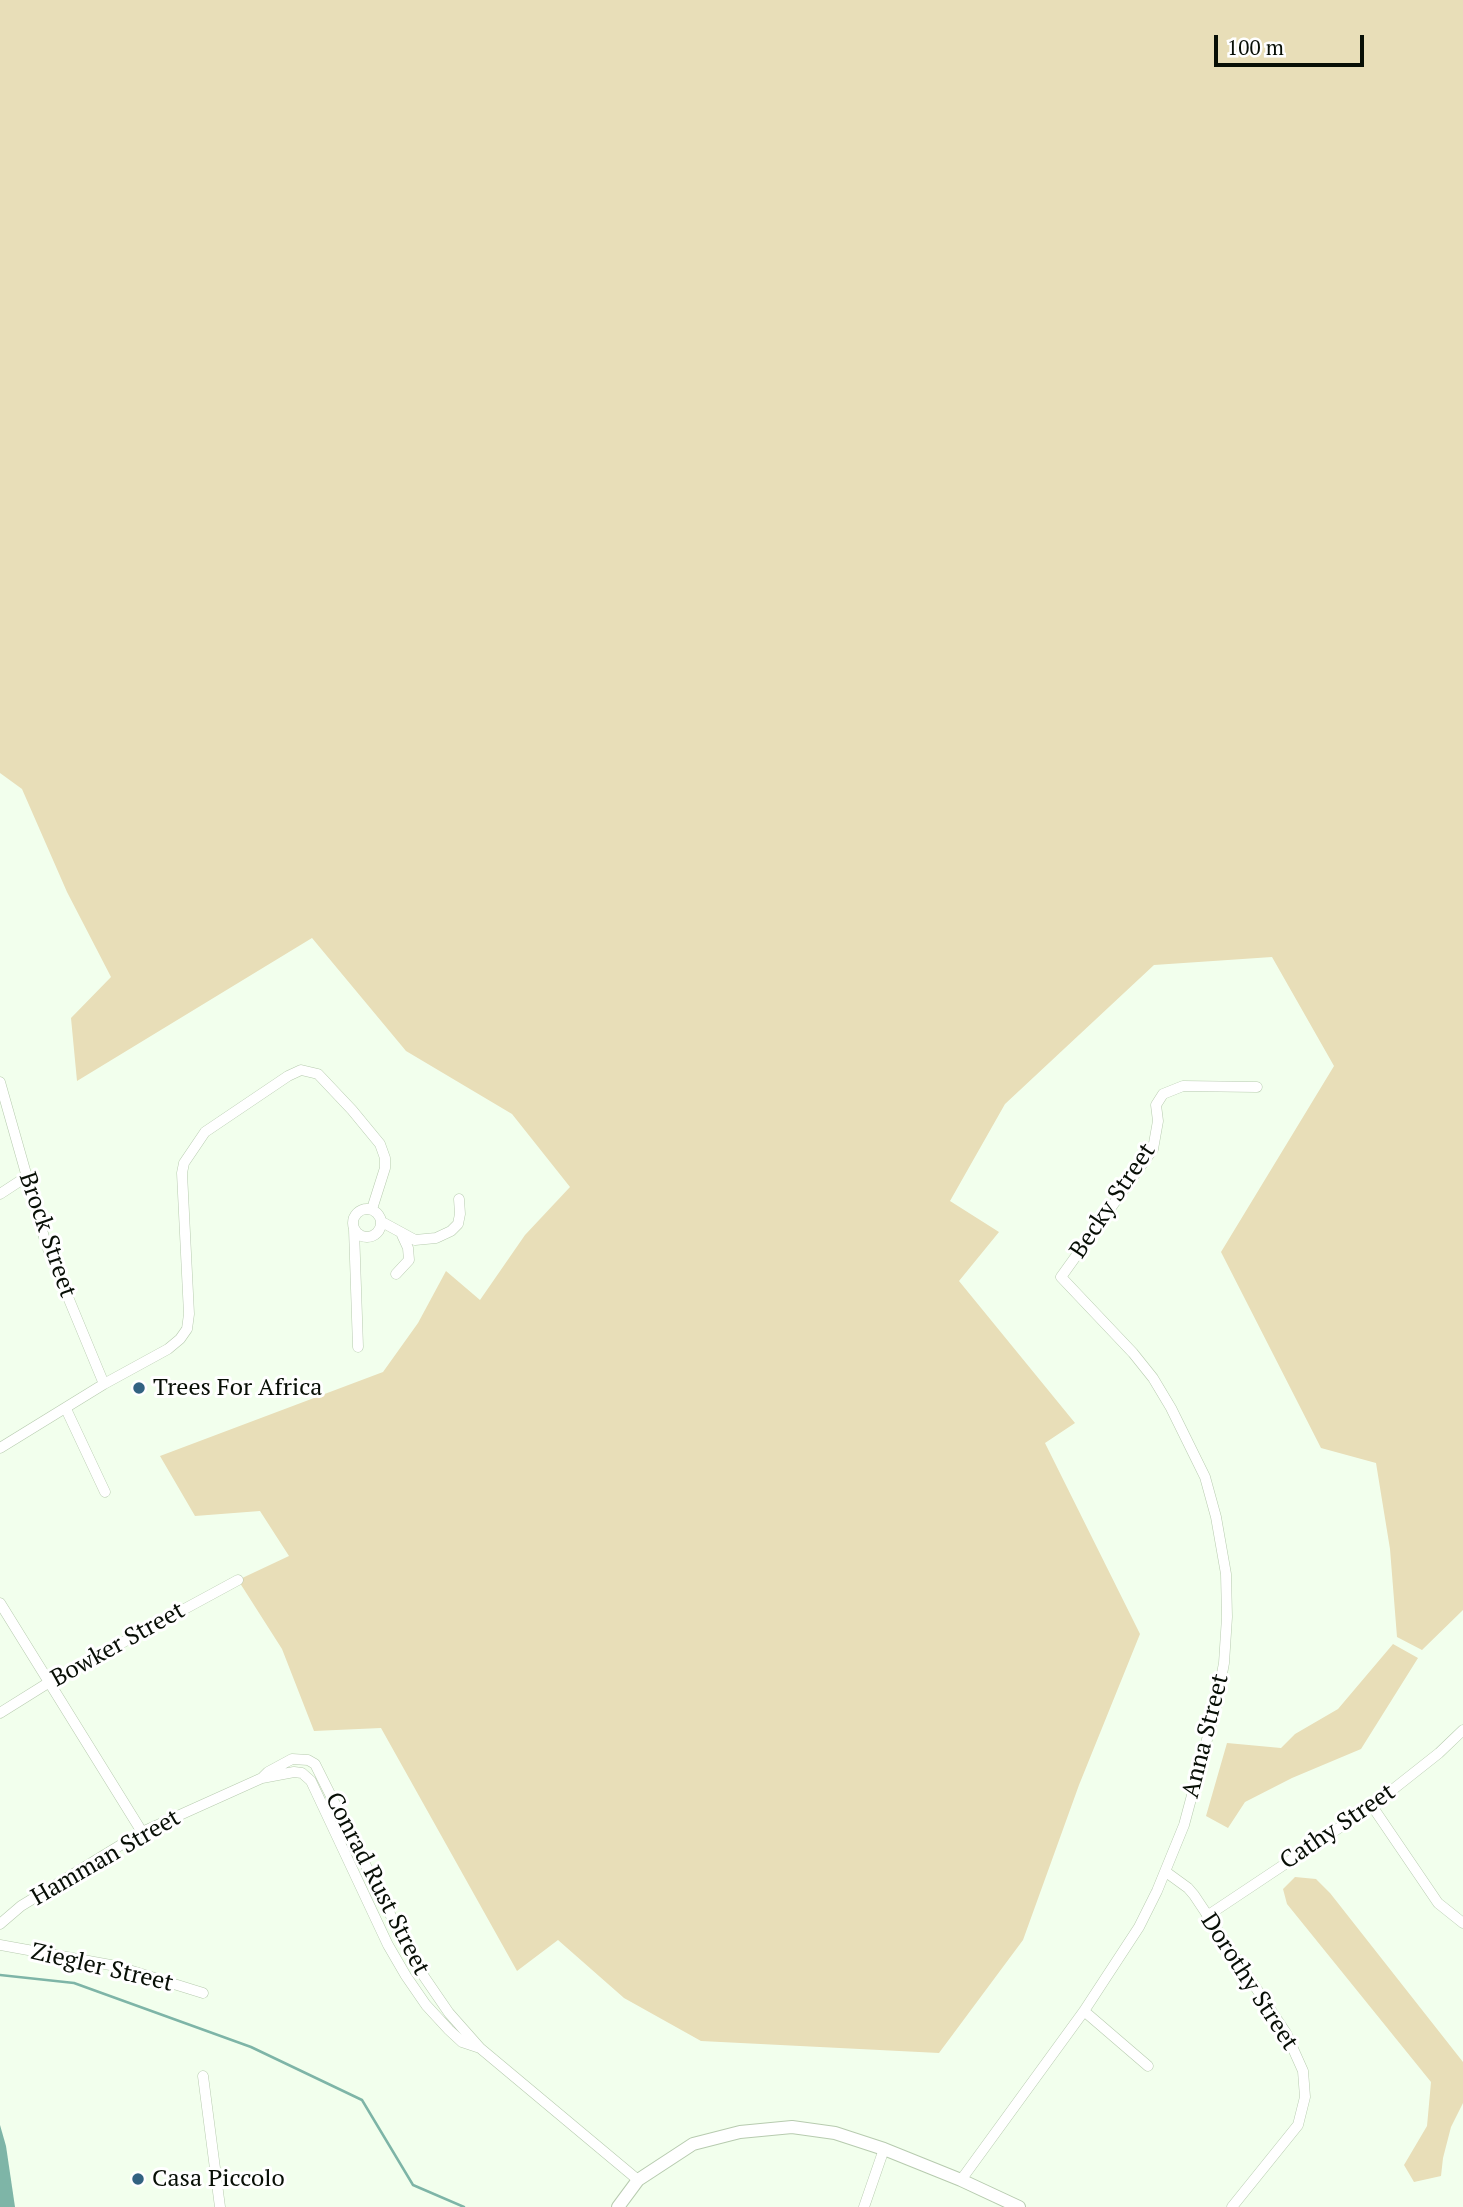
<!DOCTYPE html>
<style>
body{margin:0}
#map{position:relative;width:1463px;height:2207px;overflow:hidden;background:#f2ffed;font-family:"PT Serif",serif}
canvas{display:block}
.scale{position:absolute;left:1214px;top:35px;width:150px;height:32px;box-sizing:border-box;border:4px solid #080f06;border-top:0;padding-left:9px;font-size:21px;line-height:24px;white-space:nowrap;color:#080f06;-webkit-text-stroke:5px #fff;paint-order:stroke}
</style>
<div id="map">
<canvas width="1463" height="2207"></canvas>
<div class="scale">100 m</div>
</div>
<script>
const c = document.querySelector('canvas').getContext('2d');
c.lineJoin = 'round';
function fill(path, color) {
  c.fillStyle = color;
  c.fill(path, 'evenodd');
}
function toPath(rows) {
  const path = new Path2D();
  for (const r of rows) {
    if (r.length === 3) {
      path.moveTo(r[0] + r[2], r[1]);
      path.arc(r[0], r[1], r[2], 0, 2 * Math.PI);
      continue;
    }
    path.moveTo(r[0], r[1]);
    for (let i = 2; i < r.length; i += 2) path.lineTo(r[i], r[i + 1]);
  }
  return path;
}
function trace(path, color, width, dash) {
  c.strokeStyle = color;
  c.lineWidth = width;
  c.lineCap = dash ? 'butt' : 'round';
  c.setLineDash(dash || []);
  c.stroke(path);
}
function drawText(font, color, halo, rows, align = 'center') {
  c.font = font + ' "PT Serif",serif';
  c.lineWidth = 6;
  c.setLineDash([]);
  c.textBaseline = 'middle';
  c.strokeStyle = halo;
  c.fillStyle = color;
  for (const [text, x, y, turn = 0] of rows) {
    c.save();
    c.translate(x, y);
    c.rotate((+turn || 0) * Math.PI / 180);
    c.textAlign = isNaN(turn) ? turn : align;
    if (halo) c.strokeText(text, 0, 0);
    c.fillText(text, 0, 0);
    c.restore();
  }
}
fill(toPath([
 [0,0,1463,0,1463,1610,1422,1650,1397,1637,1390,1549,1376,1463,1321,1448,1221,1252,1334,1066,1272,957,1154,965,1005,1104,950,1201,999,1232,959,1281,1075,1423,1045,1443,1140,1634,1079,1785,1023,1940,939,2053,701,2041,624,1998,558,1940,517,1971,381,1728,314,1731,282,1649,238,1580,289,1556,260,1511,195,1516,160,1456,383,1372,418,1323,446,1271,480,1300,525,1235,570,1187,512,1114,406,1051,312,938,77,1081,71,1018,111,977,67,892,22,789,0,773],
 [1393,1644,1418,1658,1361,1749,1292,1778,1245,1802,1228,1828,1206,1816,1227,1743,1281,1748,1295,1734,1338,1709],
 [1295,1877,1316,1879,1330,1893,1463,2062,1463,2103,1451,2127,1443,2158,1441,2176,1414,2182,1404,2165,1427,2126,1431,2082,1287,1904,1283,1889]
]), '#e8deb8');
fill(toPath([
 [0,2125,6,2146,15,2207,0,2207]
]), '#7eb5a7');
trace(toPath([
 [0,1975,74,1983,251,2047,362,2100,413,2185,464,2207]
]), '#7eb5a7', 2.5);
const minor = toPath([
 [0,1082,46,1244,104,1384],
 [0,1194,26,1177],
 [367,1223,14],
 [382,1222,415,1240,436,1238,451,1231,458,1224,460,1214,459,1199],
 [354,1229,358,1347],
 [396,1274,409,1260,408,1248,402,1235],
 [66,1409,105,1492],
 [0,1448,104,1384,168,1349,180,1339,187,1329,189,1314,182,1173,184,1163,205,1132,288,1076,301,1070,318,1074,352,1110,380,1144,385,1158,385,1168,372,1209],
 [0,1603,142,1832],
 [0,1713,48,1683,238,1580],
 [262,1778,268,1772,292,1759,308,1760,315,1764,414,1962,449,2013,480,2048,638,2180],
 [1372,1806,1438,1903,1463,1923],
 [1166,1872,1188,1888,1194,1895,1286,2033,1303,2071,1305,2097,1298,2125,1232,2207],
 [1207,1916,1372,1806,1439,1753,1463,1730],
 [0,1924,21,1906,142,1832,262,1778,294,1772,302,1773,311,1781,388,1945,406,1976,426,2005,449,2030,462,2042,480,2048],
 [0,1945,116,1966,203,1993],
 [1084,2011,1148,2066],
 [203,2076,220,2207],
 [961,2180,1084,2011,1139,1927,1157,1891,1184,1825,1216,1706,1224,1663,1227,1617,1226,1574,1216,1517,1205,1477,1171,1408,1153,1378,1133,1353,1061,1277,1153,1149,1158,1121,1156,1105,1163,1094,1183,1086,1257,1087],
 [864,2207,884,2149]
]);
const tertiary = toPath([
 [618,2207,638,2180,693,2144,740,2132,792,2127,835,2133,884,2149,961,2180,1019,2207]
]);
trace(minor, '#b7cbaf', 11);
trace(tertiary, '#b7cbaf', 14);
trace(minor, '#fff', 10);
trace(tertiary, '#fff', 12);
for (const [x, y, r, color] of [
 [139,1388,7,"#326281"],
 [138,2179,7,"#326281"]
]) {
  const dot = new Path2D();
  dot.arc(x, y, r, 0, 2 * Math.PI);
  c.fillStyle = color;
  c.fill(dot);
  trace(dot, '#fff', 2.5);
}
drawText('24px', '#080f06', '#fff', [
 ["Becky Street",1113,1201,-56],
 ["Brock Street",47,1235,71],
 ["Bowker Street",118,1645,-29],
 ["Anna Street",1206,1736,-76],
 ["Cathy Street",1338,1827,-34],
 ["Hamman Street",106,1858,-30],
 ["Conrad Rust Street",377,1884,63],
 ["Ziegler Street",102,1968,13],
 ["Dorothy Street",1249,1982,57]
]);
drawText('24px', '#080f06', '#fff', [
 ["Trees For Africa",153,1388],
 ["Casa Piccolo",152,2179]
], 'left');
</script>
